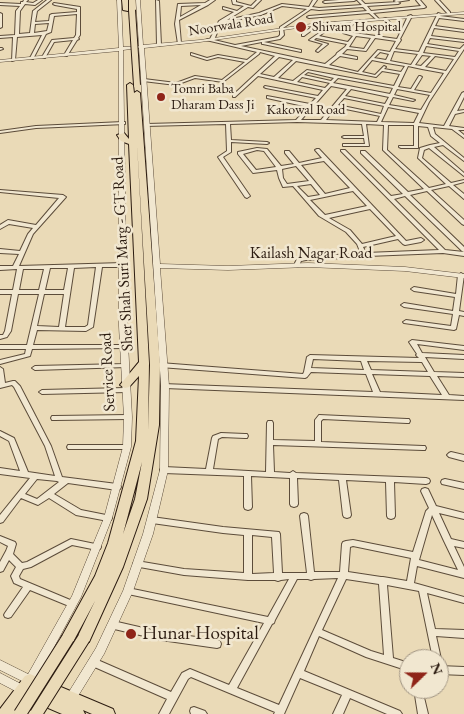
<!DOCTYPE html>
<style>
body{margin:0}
#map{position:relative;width:464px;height:714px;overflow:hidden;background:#eadab7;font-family:"EB Garamond",serif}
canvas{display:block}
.north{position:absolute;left:399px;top:649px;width:50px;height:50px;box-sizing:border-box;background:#f1e7d0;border:1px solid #a29684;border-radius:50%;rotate:68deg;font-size:14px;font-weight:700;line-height:20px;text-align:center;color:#2c1c11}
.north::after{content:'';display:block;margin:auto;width:18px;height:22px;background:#8f2418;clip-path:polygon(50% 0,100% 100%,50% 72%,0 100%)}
</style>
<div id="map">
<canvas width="464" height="714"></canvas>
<div class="north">N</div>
</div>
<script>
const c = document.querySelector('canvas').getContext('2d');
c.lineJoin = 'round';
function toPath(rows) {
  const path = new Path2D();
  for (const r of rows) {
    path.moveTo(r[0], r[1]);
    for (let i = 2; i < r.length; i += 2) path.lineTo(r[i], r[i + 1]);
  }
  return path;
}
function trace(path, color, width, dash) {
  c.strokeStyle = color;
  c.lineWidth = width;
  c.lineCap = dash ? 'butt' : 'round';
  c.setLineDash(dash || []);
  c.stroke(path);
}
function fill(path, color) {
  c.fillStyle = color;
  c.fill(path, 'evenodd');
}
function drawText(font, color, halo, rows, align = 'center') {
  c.font = font + ' "EB Garamond",serif';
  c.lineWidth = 5;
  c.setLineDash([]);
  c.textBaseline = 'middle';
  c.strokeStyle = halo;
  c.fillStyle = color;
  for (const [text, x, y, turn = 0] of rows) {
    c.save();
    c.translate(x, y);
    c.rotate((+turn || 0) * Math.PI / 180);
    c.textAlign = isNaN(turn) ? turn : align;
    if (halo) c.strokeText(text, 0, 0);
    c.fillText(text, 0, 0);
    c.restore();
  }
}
const minor = toPath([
 [24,0,28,0,26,2,33,3,38,0,42,0,35,5,25,4,20,11,19,34,30,33,33,11,47,0,51,0,37,11,35,22,49,21,50,15,52,14,77,12,77,9,55,5,53,4,54,3,80,7,80,35,78,38,79,39,77,40,67,56,64,55,73,40,54,42,45,58,42,57,52,40,74,38,76,35,77,14,54,16,51,32,46,34,33,59,30,58,42,35,17,37,15,60,12,61,13,37,0,38,0,36,15,35,16,11,20,6,0,5,0,3,21,4,21,2,23,2,24,0],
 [49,23,47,31,34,33,35,24,49,23],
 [156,0,159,1,161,45,159,46,157,45,156,0],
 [210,0,215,0,208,5,179,20,181,43,178,44,175,24,178,4,205,3,210,0],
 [201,5,180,17,181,6,201,5],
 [232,0,236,0,236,2,251,6,257,0,261,0,253,8,248,7,227,20,259,13,282,4,309,7,313,0,317,0,312,7,319,8,362,5,357,0,361,0,365,4,398,2,400,3,398,4,367,6,371,11,421,6,416,0,420,0,426,7,424,8,373,13,379,19,377,20,369,13,309,18,307,17,309,16,367,11,363,7,319,10,311,9,283,28,284,35,280,39,264,42,301,50,301,52,263,44,262,44,262,42,241,46,325,64,336,55,337,53,345,47,347,44,316,38,314,40,328,44,318,52,316,51,323,44,309,40,335,22,338,23,319,36,348,42,353,36,343,33,352,21,353,21,355,22,347,32,397,39,400,33,394,31,383,19,386,18,396,29,401,31,408,16,411,15,412,16,400,39,401,40,395,49,419,52,438,13,441,14,440,16,464,19,464,21,439,18,435,26,464,30,464,32,434,28,431,36,464,40,464,42,430,38,427,44,460,49,464,45,464,49,429,102,419,123,444,126,462,93,464,92,464,97,457,111,464,110,464,112,455,114,449,126,464,128,464,130,458,130,464,135,464,138,452,129,433,127,435,134,464,158,464,161,443,145,434,147,464,173,464,176,429,148,424,150,422,158,451,183,464,180,464,182,453,185,464,194,464,199,449,186,431,190,464,220,464,225,462,224,427,191,410,195,464,247,464,252,462,251,405,196,394,199,445,250,464,252,464,256,443,253,368,256,367,258,365,259,362,257,306,260,301,261,299,266,297,267,294,265,297,259,306,256,361,254,357,244,346,232,319,216,293,186,283,187,279,178,277,170,253,173,238,154,238,152,257,148,267,149,281,166,294,164,285,153,285,151,289,151,299,163,322,158,315,150,317,149,319,149,406,241,421,238,424,240,421,242,405,245,403,244,398,239,363,247,366,253,439,250,341,151,341,150,345,150,391,196,403,194,361,153,361,151,365,151,408,192,424,189,383,150,384,125,366,124,369,146,343,146,343,144,365,144,364,138,344,138,342,137,344,136,364,136,362,124,297,122,230,124,231,140,267,142,269,143,267,144,231,142,231,152,223,157,250,196,247,198,245,197,218,157,227,151,226,124,145,126,145,125,147,124,296,120,308,107,267,98,267,96,310,104,316,98,266,88,264,87,265,86,318,96,323,90,258,76,235,97,233,97,233,95,275,56,260,52,259,54,223,82,195,78,176,85,143,81,142,80,144,79,176,83,195,76,222,80,245,62,218,57,207,60,191,55,191,53,207,58,218,55,247,60,257,52,206,40,208,39,210,39,219,21,234,12,223,9,223,7,237,11,244,6,233,4,232,0],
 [282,6,307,9,280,27,280,35,278,37,235,45,214,40,221,23,261,15,282,6],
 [356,36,371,38,364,49,349,47,356,36],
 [375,38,396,41,390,52,378,50,358,72,329,65,340,56,357,59,357,57,342,54,347,49,366,51,375,38],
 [426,46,459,51,455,57,423,53,426,46],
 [394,51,418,54,411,65,390,61,394,51],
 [380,52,389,54,386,60,374,58,380,52],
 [422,55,431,56,421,66,415,65,422,55],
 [435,56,454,59,446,71,425,67,435,56],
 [279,57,293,60,274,77,260,74,279,57],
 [372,60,387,63,405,66,401,72,384,69,386,67,384,66,375,75,362,72,372,60],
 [296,61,376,77,382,71,400,74,394,86,307,70,293,81,278,78,296,61],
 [408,66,422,69,444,73,431,93,414,90,422,77,420,76,419,76,411,89,398,87,408,66],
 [308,72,334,78,331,81,304,75,308,72],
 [302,77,330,83,325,88,297,82,302,77],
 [338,78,393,88,390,94,333,83,338,78],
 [331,86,347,89,321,120,301,120,331,86],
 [351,89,389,97,385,104,345,96,351,89],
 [397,89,430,95,421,110,389,105,393,97,413,101,415,100,394,95,397,89],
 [344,98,384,106,381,114,338,105,344,98],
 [336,107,380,116,377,122,326,120,336,107],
 [388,107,419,113,414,123,381,122,388,107],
 [388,125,414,125,414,146,399,146,399,147,401,148,418,148,418,126,428,127,431,136,440,143,430,145,420,148,418,158,446,184,429,188,387,150,388,125],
 [257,150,264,151,276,167,256,170,243,154,257,150],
 [324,161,350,188,325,194,301,165,324,161],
 [296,166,309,181,287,184,283,178,282,169,296,166],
 [311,184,320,195,308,197,297,186,311,184],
 [353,191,367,206,325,215,310,200,353,191],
 [370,209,396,236,362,244,350,230,329,218,370,209],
 [339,0,356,0,354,1,325,3,323,2,325,1,339,0],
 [396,0,409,0,396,2,394,1,396,0],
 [435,0,439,0,450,12,450,14,448,14,435,0],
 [0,13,2,14,2,27,0,28,0,13],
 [317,23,320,24,304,36,302,36,302,34,317,23],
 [0,48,2,48,3,49,0,50,0,48],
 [123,122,125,122,125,124,36,128,0,133,0,131,36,126,123,122],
 [0,190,63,195,66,197,33,234,19,266,123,263,126,265,123,267,102,267,93,327,86,331,37,330,33,345,124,345,126,346,127,347,126,348,32,349,30,356,0,364,0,360,25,354,26,349,0,349,0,345,27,345,39,294,18,294,11,331,7,337,0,339,0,335,3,335,5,331,12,294,0,294,0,290,13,290,17,269,0,270,0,266,13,266,19,254,0,253,0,249,20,251,28,234,33,228,9,224,0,229,0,225,8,220,36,225,59,198,0,192,0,190],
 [96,267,88,325,85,327,65,327,74,268,96,267],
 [50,268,68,268,64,290,45,290,50,268],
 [23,269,44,269,39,290,19,290,23,269],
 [44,294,64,294,59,327,37,326,44,294],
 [461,273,464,275,459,311,464,312,464,316,459,315,456,329,454,330,404,323,403,322,406,320,451,326,453,314,404,307,401,305,404,303,453,311,455,297,414,291,411,289,414,287,456,294,458,275,461,273],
 [412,340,464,346,464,350,417,344,422,353,464,355,464,359,425,357,434,372,464,373,464,377,437,376,449,395,464,396,464,400,165,388,162,386,163,384,373,392,366,374,311,372,307,377,305,378,160,367,157,365,160,363,303,374,304,372,307,357,310,355,419,358,416,355,417,354,409,342,412,340],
 [313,359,361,361,364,370,311,368,313,359],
 [367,361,422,362,428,372,371,370,367,361],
 [372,374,430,376,442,395,380,392,372,374],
 [125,364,127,365,128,366,127,367,35,370,32,368,35,366,125,364],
 [0,367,3,369,5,383,13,381,15,381,20,386,51,446,62,477,117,484,120,485,121,487,120,489,117,490,68,483,54,494,81,510,111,516,112,518,111,520,108,521,76,515,49,498,38,505,21,498,3,522,0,523,0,515,30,478,0,474,0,468,20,471,9,441,0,436,0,431,14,438,28,472,55,476,45,446,14,387,12,385,0,388,0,367],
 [37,479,57,481,59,482,37,499,25,494,37,479],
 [125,388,127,388,128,390,127,392,42,394,39,392,42,390,125,388],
 [128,415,130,415,131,417,130,419,128,419,54,420,52,420,51,418,52,416,54,416,128,415],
 [319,415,407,419,409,419,410,421,409,423,407,423,323,419,321,421,321,442,423,446,425,446,426,448,425,450,423,450,273,445,274,472,290,473,293,471,296,473,426,478,429,479,430,481,429,483,426,484,394,482,395,516,394,518,391,519,388,518,387,516,386,482,346,480,351,515,350,517,347,518,344,517,343,515,339,480,297,478,298,504,297,506,294,507,291,506,290,504,290,478,251,476,252,507,251,509,248,510,245,509,244,507,244,476,164,473,161,472,160,470,161,468,164,467,206,469,212,438,213,436,221,433,245,434,247,434,248,436,247,438,245,438,222,437,218,439,213,469,266,472,267,423,268,421,272,421,273,423,273,440,315,441,315,420,319,415],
 [68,445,129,445,130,447,129,449,68,449,67,447,68,445],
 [451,452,464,455,464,461,449,457,447,455,449,453,451,452],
 [445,479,464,483,464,489,442,484,441,482,442,480,445,479],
 [425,488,428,489,436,506,464,513,464,519,439,513,451,539,464,542,464,548,454,546,464,567,464,578,417,566,414,583,464,597,464,603,427,593,435,629,464,630,464,638,436,636,441,659,439,662,439,659,433,659,419,591,387,585,393,658,409,663,409,671,366,657,319,636,304,671,400,711,402,714,387,714,350,698,343,714,333,714,342,695,300,678,284,714,274,714,275,712,191,677,188,679,169,714,159,714,167,699,90,665,89,662,90,659,93,658,171,692,182,673,190,669,229,685,264,623,128,594,125,593,124,591,125,589,128,588,268,617,289,579,281,580,278,581,275,580,248,580,184,575,134,566,133,564,134,562,137,561,184,569,244,573,244,535,223,533,152,523,149,522,148,520,149,518,152,517,223,527,279,532,280,534,282,573,307,573,300,516,301,514,304,513,307,514,308,516,314,572,340,572,342,544,343,542,346,541,353,540,413,552,426,511,429,508,421,491,422,489,425,488],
 [432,515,444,541,458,570,419,560,432,515],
 [252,535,272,537,274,573,252,574,252,535],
 [353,546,411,558,407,581,383,577,381,577,348,572,350,547,353,546],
 [338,578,279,705,237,688,272,624,274,623,275,620,297,579,308,579,311,580,314,579,338,578],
 [346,579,379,584,384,655,371,651,322,630,346,579],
 [0,536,15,542,16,544,13,554,22,563,27,562,71,539,100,545,101,547,100,549,97,550,72,545,31,567,23,569,19,576,20,579,75,602,76,604,75,606,72,607,69,606,30,590,11,617,8,618,5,617,4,615,5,613,23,587,14,583,11,576,16,567,9,560,3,571,0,572,0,562,6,551,8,546,0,542,0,536],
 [113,621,161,632,217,640,220,641,221,644,220,647,217,648,161,640,110,628,109,625,110,622,113,621],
 [439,666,464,667,464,675,439,674,439,666],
 [414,689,422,689,428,714,418,714,414,689],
 [194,707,205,711,207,714,191,714,190,711,191,708,194,707]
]);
const tertiary = toPath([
 [117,0,121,0,123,47,139,46,136,0,140,0,143,45,200,40,318,23,464,12,464,14,318,25,200,42,144,48,160,264,228,266,308,263,405,267,464,274,464,278,405,271,308,267,228,270,160,268,169,386,168,470,153,534,133,591,104,654,75,701,71,703,67,701,66,698,67,695,96,648,123,591,143,534,160,470,161,386,139,48,123,50,127,326,132,417,131,447,112,518,81,597,39,675,34,683,30,685,0,670,0,660,28,674,31,669,72,596,92,547,104,518,123,447,124,417,119,326,119,51,0,62,0,60,119,48,117,0],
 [0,673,27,687,28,690,27,693,23,695,19,693,0,683,0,673]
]);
const primary = toPath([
 [30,674,113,709,115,714,92,714,83,710,85,714,62,714,25,698,14,714,0,714,0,709,25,676,30,674]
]);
const trunk = toPath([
 [122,0,128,0,128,11,123,10,122,0],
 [130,83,133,85,134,93,137,91,140,93,160,365,159,425,147,499,123,567,89,642,84,644,79,642,77,638,95,601,73,642,68,644,63,642,61,638,95,576,108,543,136,441,139,376,129,387,125,388,120,385,139,362,129,144,121,141,117,135,124,133,129,139,127,85,130,83],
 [137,143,150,365,148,430,149,363,137,143],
 [142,462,135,499,123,534,142,462]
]);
trace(minor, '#5c4c3a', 2);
trace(tertiary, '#5c4c3a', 1);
trace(primary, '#2c1c11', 2);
trace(trunk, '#2c1c11', 2);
fill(minor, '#f1e7d0');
fill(tertiary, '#f1e7d0');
fill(primary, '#eadab7');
fill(trunk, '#eadab7');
const trunkBridgeFar1 = toPath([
 [132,10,137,85]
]);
const trunkBridge = toPath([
 [20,714,68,638],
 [36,714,84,638]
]);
trace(trunkBridgeFar1, '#2c1c11', 8, []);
trace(trunkBridge, '#2c1c11', 14, []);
trace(trunkBridgeFar1, '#eadab7', 6);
trace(trunkBridge, '#eadab7', 12);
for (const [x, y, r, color] of [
 [301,27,6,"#8f2418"],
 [161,97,5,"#8f2418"],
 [131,634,6,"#8f2418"]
]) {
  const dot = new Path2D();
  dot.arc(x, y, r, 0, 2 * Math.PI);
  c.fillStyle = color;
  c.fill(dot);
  trace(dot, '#f1e7d0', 2);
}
drawText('14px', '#2c1c11', '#f1e7d0', [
 ["Noorwala Road",231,25,-9],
 ["Kakowal Road",306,110]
]);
drawText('14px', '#2c1c11', '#f1e7d0', [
 ["Shivam Hospital",312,27],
 ["Tomri Baba",171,89],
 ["Dharam Dass Ji",171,105]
], 'left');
drawText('16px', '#2c1c11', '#f1e7d0', [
 ["Sher Shah Suri Marg - GT Road",123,254,-93],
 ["Kailash Nagar Road",311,254],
 ["Service Road",108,372,-93]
]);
drawText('19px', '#2c1c11', '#f1e7d0', [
 ["Hunar Hospital",142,634]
], 'left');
</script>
